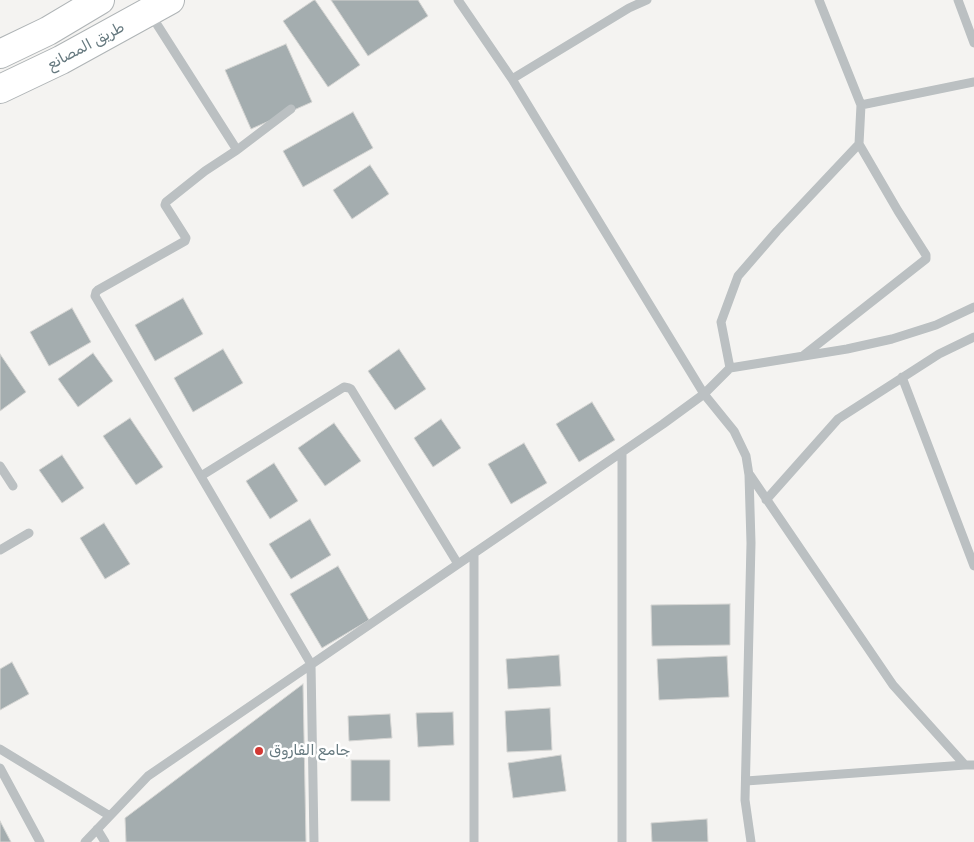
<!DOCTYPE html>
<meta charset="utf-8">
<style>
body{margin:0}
canvas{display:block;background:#f4f3f1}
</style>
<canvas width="974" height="842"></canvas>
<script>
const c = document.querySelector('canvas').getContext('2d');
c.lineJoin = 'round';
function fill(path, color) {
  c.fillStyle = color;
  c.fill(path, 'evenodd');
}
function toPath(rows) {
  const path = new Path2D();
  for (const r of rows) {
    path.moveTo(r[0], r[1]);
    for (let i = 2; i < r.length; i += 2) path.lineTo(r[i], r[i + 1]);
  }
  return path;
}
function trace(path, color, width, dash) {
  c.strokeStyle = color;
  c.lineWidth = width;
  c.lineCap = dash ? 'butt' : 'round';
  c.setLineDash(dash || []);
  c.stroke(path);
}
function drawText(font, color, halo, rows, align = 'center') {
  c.font = font + ' Rubik,"Noto Naskh Arabic",sans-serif';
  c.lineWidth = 5;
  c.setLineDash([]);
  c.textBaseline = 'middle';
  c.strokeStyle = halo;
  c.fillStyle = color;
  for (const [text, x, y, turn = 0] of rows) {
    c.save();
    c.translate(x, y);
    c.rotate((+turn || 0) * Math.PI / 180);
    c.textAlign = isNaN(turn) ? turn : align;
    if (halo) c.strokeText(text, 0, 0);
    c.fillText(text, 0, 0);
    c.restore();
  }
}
const building = toPath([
 [314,0,315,0,360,65,328,87,283,21,314,0],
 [331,0,418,0,428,16,368,56,331,0],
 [286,44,312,102,251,129,225,70,286,44],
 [353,112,373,148,303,187,283,151,353,112],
 [370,165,389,194,352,219,333,190,370,165],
 [183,298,203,334,155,361,135,325,183,298],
 [72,308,91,342,49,366,30,332,72,308],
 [223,349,243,383,193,412,174,378,223,349],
 [399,349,426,389,395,410,368,371,399,349],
 [93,353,113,381,78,407,58,379,93,353],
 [0,354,26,392,0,411,0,354],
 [592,402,615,440,579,462,556,424,592,402],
 [130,418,163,467,136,485,103,436,130,418],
 [441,419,461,448,433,467,414,438,441,419],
 [334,423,361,461,325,486,298,448,334,423],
 [524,443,547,483,511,504,488,464,524,443],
 [62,455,84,488,62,503,39,470,62,455],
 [274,463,298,501,270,519,246,481,274,463],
 [310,519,331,555,291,579,269,544,310,519],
 [104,523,130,564,105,579,80,538,104,523],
 [338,566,369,620,322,648,290,594,338,566],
 [730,604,730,645,652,646,651,605,730,604],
 [559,655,561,686,508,689,506,659,559,655],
 [727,656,729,697,659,700,657,659,727,656],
 [12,662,29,694,0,710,0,669,12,662],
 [303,684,306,842,126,842,125,818,303,684],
 [550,708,552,750,507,752,505,711,550,708],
 [453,712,454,745,418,747,416,713,453,712],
 [390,714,392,738,349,741,348,716,390,714],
 [561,755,566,791,513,798,508,763,561,755],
 [351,760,390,760,390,801,351,801,351,760],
 [707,819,708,842,652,842,651,823,707,819],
 [0,821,11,842,0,842,0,821]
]);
fill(building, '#a4adaf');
trace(building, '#d5d5d3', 1);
const major = toPath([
 [0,54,48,31,100,0],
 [0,89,61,60,170,0]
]);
trace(major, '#afb4b6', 30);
trace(toPath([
 [458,0,512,79,704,394,734,431,746,456,749,475,751,543,745,800,751,842],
 [958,0,974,43],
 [151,15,237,150,205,171,166,202,165,205,186,238,185,241,98,290,96,292,95,296,311,664,314,842],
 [512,79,629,8,647,0],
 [861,105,974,82],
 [237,150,291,109],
 [804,355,926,259,926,255,898,211,859,144],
 [730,368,721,322,738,276,777,231,859,144,861,105,819,0],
 [902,377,974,566],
 [0,466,13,486],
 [750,475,893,685,965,765,974,765],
 [201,476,344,387,349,388,351,389,458,564],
 [766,500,838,419,939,354,974,337],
 [0,550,29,533],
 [474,553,474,842],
 [0,749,110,816],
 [0,768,40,842],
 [746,781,965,765],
 [97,829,105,842],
 [85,842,148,776,663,424,704,394,730,368,847,349,892,339,936,325,974,307],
 [622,842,622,452]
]), '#bbc0c2', 9);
trace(major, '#fff', 28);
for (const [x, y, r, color] of [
 [259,751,5,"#d23833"]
]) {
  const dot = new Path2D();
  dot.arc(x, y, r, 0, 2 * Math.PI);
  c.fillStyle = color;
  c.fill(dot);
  trace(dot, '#fff', 2);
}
drawText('15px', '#66797f', '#fff', [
 ["طريق المصانع",86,46,-28]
]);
drawText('15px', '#66797f', '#fff', [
 ["جامع الفاروق",269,751]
], 'left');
</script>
